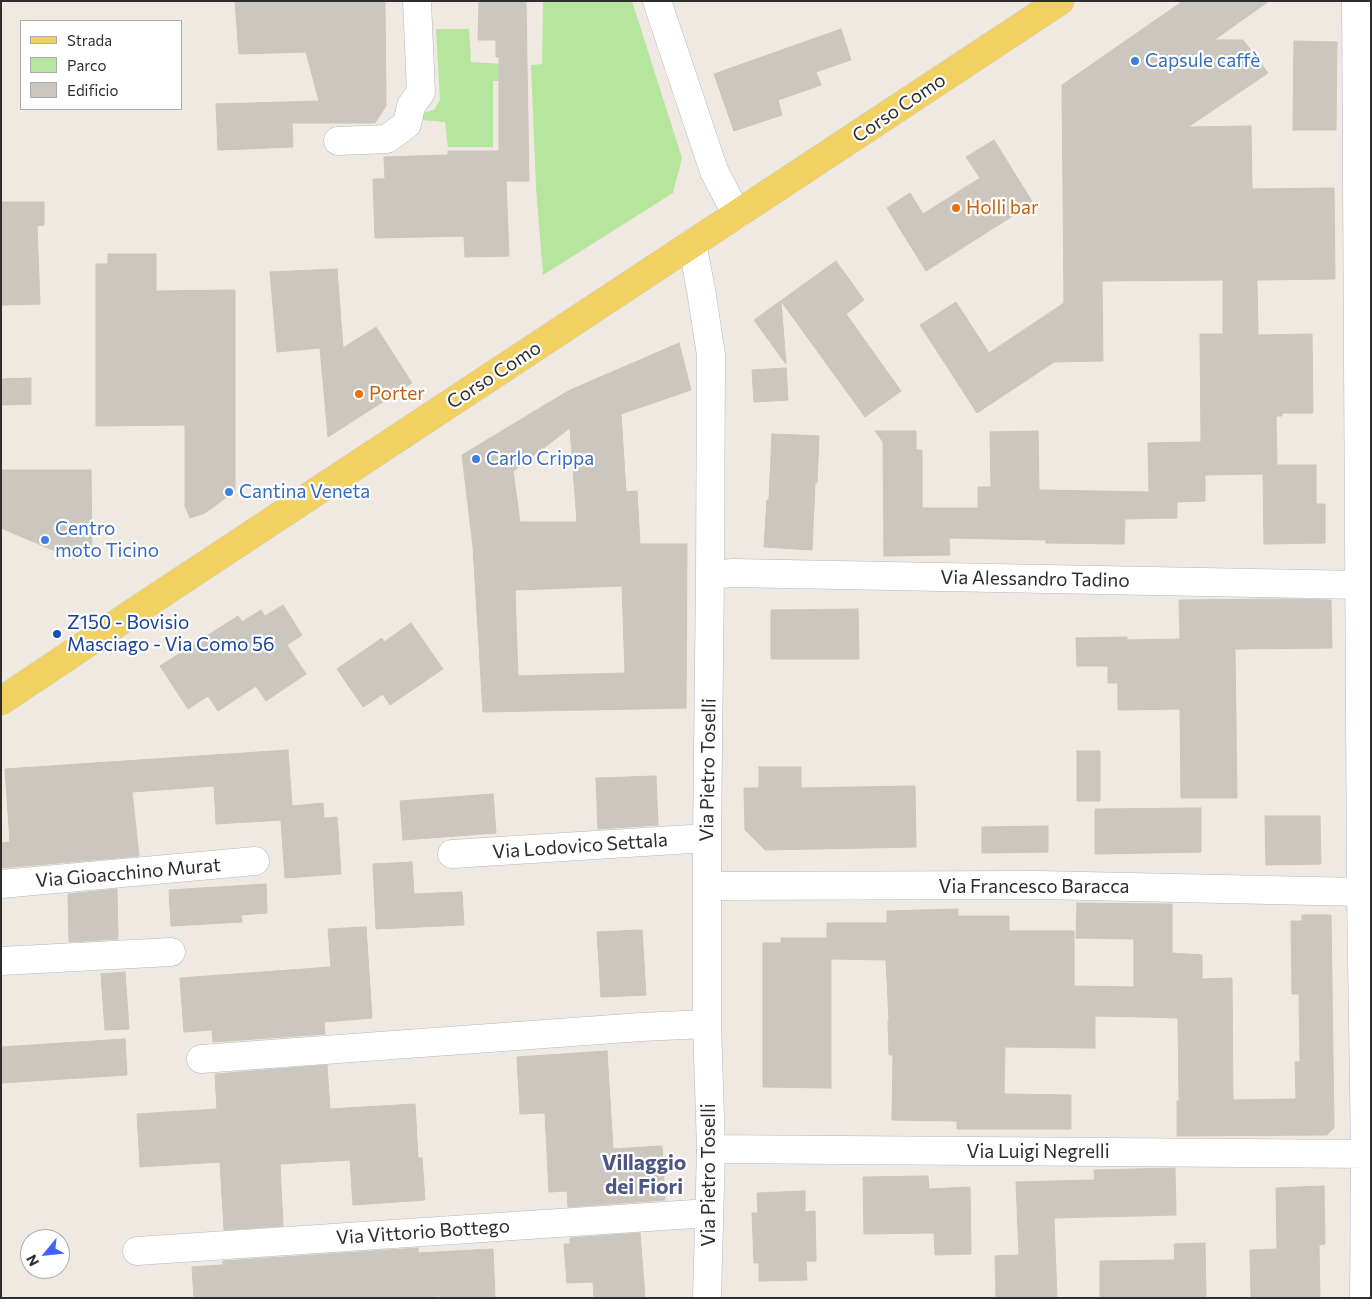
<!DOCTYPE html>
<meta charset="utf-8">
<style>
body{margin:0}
#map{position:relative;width:1372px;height:1299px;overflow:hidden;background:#efe9e1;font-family:Commissioner,sans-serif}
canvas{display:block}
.frame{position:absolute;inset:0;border:2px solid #2e2e2e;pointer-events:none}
.legend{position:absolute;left:20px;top:20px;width:162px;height:90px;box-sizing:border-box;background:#fff;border:1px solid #ababab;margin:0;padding:6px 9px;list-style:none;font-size:15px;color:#2e2e2e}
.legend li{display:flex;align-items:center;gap:10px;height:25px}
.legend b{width:25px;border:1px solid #ababab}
.north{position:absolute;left:20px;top:1229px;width:50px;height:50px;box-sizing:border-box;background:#fff;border:1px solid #ababab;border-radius:50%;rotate:242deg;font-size:14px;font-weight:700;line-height:20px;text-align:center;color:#2e2e2e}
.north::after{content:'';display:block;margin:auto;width:18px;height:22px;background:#4264fb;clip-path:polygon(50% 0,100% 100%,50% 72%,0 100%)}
</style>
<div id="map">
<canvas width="1372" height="1299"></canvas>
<div class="frame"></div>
<ul class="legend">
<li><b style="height:6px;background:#f2d163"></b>Strada</li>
<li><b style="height:14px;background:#b6e59e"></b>Parco</li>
<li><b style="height:14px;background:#cbc7bf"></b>Edificio</li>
</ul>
<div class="north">N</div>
</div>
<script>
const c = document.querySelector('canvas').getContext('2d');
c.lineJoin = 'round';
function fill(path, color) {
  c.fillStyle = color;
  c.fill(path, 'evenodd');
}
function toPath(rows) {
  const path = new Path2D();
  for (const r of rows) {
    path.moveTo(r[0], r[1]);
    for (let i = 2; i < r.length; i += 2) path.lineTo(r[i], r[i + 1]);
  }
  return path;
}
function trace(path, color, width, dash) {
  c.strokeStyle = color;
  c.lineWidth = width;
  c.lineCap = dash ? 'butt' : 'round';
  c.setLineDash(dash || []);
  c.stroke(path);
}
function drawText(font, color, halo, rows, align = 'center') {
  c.font = font + ' Commissioner,sans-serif';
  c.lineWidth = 4.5;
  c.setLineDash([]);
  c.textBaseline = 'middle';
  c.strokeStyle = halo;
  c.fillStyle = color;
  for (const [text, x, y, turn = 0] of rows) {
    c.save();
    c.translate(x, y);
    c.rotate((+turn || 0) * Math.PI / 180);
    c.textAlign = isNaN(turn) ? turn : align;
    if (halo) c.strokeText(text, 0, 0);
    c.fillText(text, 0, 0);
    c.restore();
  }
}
fill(toPath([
 [543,1,632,1,682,158,673,193,543,275,536,187,531,65,542,64],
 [436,29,469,29,471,62,520,65,522,81,493,81,493,147,448,147,445,122,423,120,423,113,434,110,440,100]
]), '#b6e59e');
const building = toPath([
 [235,1,385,1,386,106,375,123,292,123,293,147,218,150,216,104,319,101,306,52,239,54,235,1],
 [479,1,526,1,529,181,506,181,509,256,465,257,464,236,375,238,373,179,385,179,384,157,448,155,448,151,499,151,499,57,496,57,496,40,478,40,479,1],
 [1183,1,1269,1,1214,40,1243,40,1268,73,1188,127,1251,126,1252,189,1334,188,1335,279,1257,280,1258,335,1312,334,1313,413,1282,413,1282,416,1276,416,1277,465,1316,465,1316,504,1325,504,1325,543,1264,544,1263,474,1205,475,1205,501,1177,502,1177,518,1125,519,1124,544,1046,543,1046,540,949,538,950,555,884,556,883,442,875,431,916,431,916,450,922,450,922,508,978,508,978,487,991,487,990,432,1038,431,1039,490,1149,492,1148,443,1201,442,1200,334,1223,334,1223,280,1102,281,1103,361,1054,362,977,413,920,325,956,302,989,353,1064,303,1062,85,1183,1],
 [841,29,851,60,816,72,821,85,778,100,782,115,734,131,714,74,841,29],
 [1294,41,1337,42,1336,130,1293,130,1294,41],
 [994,140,1033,203,926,271,887,208,910,193,923,214,980,178,966,157,994,140],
 [1,202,44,202,44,225,37,226,40,304,1,305,1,202],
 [108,254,156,254,156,291,235,290,235,491,205,513,190,518,185,506,185,425,96,426,96,264,108,264,108,254],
 [836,261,864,300,846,314,901,391,865,417,781,301,786,364,754,320,836,261],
 [337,269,343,348,376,327,412,383,328,437,320,348,277,352,270,272,337,269],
 [679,343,691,390,621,414,626,492,637,491,640,544,687,544,686,708,483,712,473,547,462,455,568,391,679,343],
 [570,428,577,522,520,522,513,471,570,428],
 [622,586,625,673,518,676,515,590,622,586],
 [786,368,788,400,754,402,752,370,786,368],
 [31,378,31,404,1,405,1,379,31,378],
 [772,434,819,436,817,483,815,483,812,550,764,547,767,500,769,500,772,434],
 [1,470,91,470,92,555,74,559,1,528,1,470],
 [1285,599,1331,600,1332,648,1235,649,1237,798,1181,798,1180,709,1118,710,1118,683,1108,683,1108,666,1077,666,1076,638,1127,637,1127,640,1180,639,1179,600,1285,599],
 [283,605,302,635,287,645,306,674,266,701,256,686,218,711,208,696,188,709,160,666,238,616,242,622,261,610,265,616,283,605],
 [858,609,859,659,771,659,771,610,858,609],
 [411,623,443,669,390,705,383,694,363,707,337,669,382,638,384,642,411,623],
 [288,750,292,806,323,803,324,818,337,817,341,874,285,878,281,820,216,824,214,786,132,792,139,856,1,868,1,843,10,842,5,769,288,750],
 [1077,751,1100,751,1100,801,1077,801,1077,751],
 [759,767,801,767,801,788,915,786,916,847,765,850,745,830,744,788,759,788,759,767],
 [656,776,658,825,598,829,596,778,656,776],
 [493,794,496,833,403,840,400,801,493,794],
 [1201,808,1201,852,1095,854,1095,809,1201,808],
 [1265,816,1320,816,1321,864,1266,865,1265,816],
 [1048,826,1048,852,982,853,982,827,1048,826],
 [412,862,414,894,462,892,464,925,376,929,373,864,412,862],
 [266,884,267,913,241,915,242,922,171,926,169,890,266,884],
 [117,889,118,939,69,942,68,894,117,889],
 [1077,903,1172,904,1172,953,1202,955,1202,979,1232,978,1233,1100,1296,1099,1295,1062,1300,1062,1299,994,1292,994,1291,921,1302,921,1302,915,1331,915,1334,1128,1327,1135,1177,1136,1177,1101,1179,1101,1178,1018,1145,1017,1095,1016,1095,1048,1005,1047,1004,1094,1071,1095,1071,1129,957,1129,957,1121,892,1120,893,1055,889,1055,888,1021,889,1021,886,960,831,959,831,1088,763,1087,763,943,781,943,781,938,827,938,827,923,887,923,887,911,958,909,958,916,1009,916,1009,931,1074,931,1074,986,1134,987,1134,939,1076,938,1077,903],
 [366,927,372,1018,324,1022,325,1034,213,1042,212,1030,184,1032,180,978,331,967,328,929,366,927],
 [642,930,646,995,601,997,597,932,642,930],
 [125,972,129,1029,105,1030,101,974,125,972],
 [125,1039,127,1075,1,1083,1,1047,125,1039],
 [607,1051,613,1149,662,1146,665,1200,568,1207,567,1191,549,1192,545,1113,520,1114,517,1057,607,1051],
 [327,1065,330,1109,415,1104,418,1158,422,1158,425,1200,353,1205,350,1160,280,1164,283,1226,224,1230,220,1162,140,1167,137,1114,217,1109,215,1074,327,1065],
 [1175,1168,1176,1215,1054,1218,1057,1298,996,1298,995,1256,1019,1255,1016,1182,1095,1180,1094,1170,1175,1168],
 [928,1176,929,1189,970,1187,971,1254,935,1255,934,1233,864,1234,863,1177,928,1176],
 [1324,1186,1325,1244,1319,1245,1320,1298,1251,1298,1250,1250,1277,1249,1276,1188,1324,1186],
 [805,1191,805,1212,815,1211,816,1261,806,1261,807,1280,759,1281,759,1263,754,1263,752,1213,758,1213,757,1193,805,1191],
 [640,1233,645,1298,594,1298,593,1282,567,1283,564,1244,570,1244,570,1238,640,1233],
 [1205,1243,1206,1298,1100,1298,1100,1261,1175,1260,1174,1244,1205,1243],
 [418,1248,418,1253,493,1249,495,1298,440,1298,440,1296,412,1298,194,1298,192,1267,223,1265,223,1261,418,1248]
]);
fill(building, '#cbc7bf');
trace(building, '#cbc5ba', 1);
const minor = toPath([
 [657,1,714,171,737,215],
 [1356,1,1361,892,1365,1154,1364,1298],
 [338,141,387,139,407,124,411,106,421,92,417,1],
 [692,243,701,290,711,355,710,575,707,838,707,1024,711,1149,707,1298],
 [710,575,733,573,1360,585],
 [452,854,707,838],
 [1,884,255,861],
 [708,886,1038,885,1361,892],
 [1,961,171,952],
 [201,1059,641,1027,707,1024],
 [711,1149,1371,1154],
 [137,1251,709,1213]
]);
const major = toPath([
 [1,701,137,610,1060,1]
]);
trace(minor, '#b4b7c1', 29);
trace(major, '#c9c9c9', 29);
trace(minor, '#fff', 28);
trace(major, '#f2d163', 28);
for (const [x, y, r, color] of [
 [1135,61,5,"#3f7fe0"],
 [956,208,5,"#e8710a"],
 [359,394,5,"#e8710a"],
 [476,459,5,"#3f7fe0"],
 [229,492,5,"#3f7fe0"],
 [45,540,5,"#3f7fe0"],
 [57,634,5,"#1a4fb4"]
]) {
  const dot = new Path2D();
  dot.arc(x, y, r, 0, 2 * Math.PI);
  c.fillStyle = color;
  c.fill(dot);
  trace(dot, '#fff', 2);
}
drawText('19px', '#366cbe', '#fff', [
 ["Capsule caffè",1145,61],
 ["Carlo Crippa",486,459],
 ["Cantina Veneta",239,492],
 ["Centro",55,529],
 ["moto Ticino",55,551]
], 'left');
drawText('19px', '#2e2e2e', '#fff', [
 ["Corso Como",899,108,-34],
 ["Corso Como",494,375,-33],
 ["Via Alessandro Tadino",1035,579,1],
 ["Via Pietro Toselli",708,770,-89],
 ["Via Lodovico Settala",580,846,-4],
 ["Via Gioacchino Murat",128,873,-5],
 ["Via Francesco Baracca",1034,887],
 ["Via Luigi Negrelli",1038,1152],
 ["Via Pietro Toselli",709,1175,-90],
 ["Via Vittorio Bottego",423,1232,-4]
]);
drawText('19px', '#c56008', '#fff', [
 ["Holli bar",966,208],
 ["Porter",369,394]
], 'left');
drawText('19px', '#164399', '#fff', [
 ["Z150 - Bovisio",67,623],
 ["Masciago - Via Como 56",67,645]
], 'left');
drawText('bold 21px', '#4d5680', '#fff', [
 ["Villaggio",644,1163],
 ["dei Fiori",644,1187]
]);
</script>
